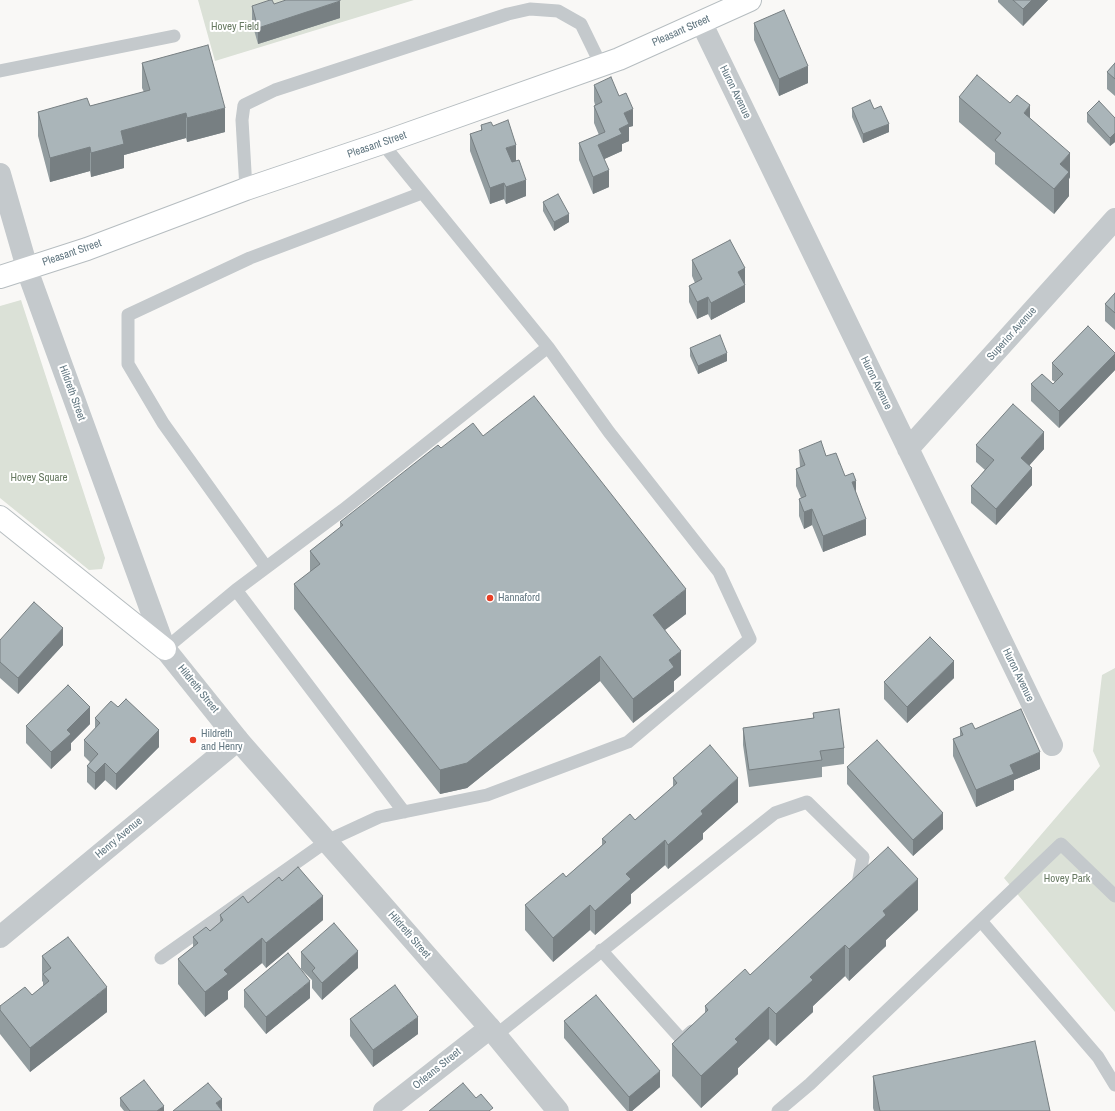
<!DOCTYPE html>
<style>
body{margin:0}
canvas{display:block;background:#f9f8f6}
</style>
<canvas width="1115" height="1111"></canvas>
<script>
const c = document.querySelector('canvas').getContext('2d');
c.lineJoin = 'round';
function fill(path, color) {
  c.fillStyle = color;
  c.fill(path, 'evenodd');
}
function toPath(rows) {
  const path = new Path2D();
  for (const r of rows) {
    path.moveTo(r[0], r[1]);
    for (let i = 2; i < r.length; i += 2) path.lineTo(r[i], r[i + 1]);
  }
  return path;
}
function trace(path, color, width, dash) {
  c.strokeStyle = color;
  c.lineWidth = width;
  c.lineCap = dash ? 'butt' : 'round';
  c.setLineDash(dash || []);
  c.stroke(path);
}
function drawText(font, color, halo, rows, align = 'center') {
  c.font = font + ' "Archivo Narrow",sans-serif';
  c.lineWidth = 4;
  c.setLineDash([]);
  c.textBaseline = 'middle';
  c.strokeStyle = halo;
  c.fillStyle = color;
  for (const [text, x, y, turn = 0] of rows) {
    c.save();
    c.translate(x, y);
    c.rotate((+turn || 0) * Math.PI / 180);
    c.textAlign = isNaN(turn) ? turn : align;
    if (halo) c.strokeText(text, 0, 0);
    c.fillText(text, 0, 0);
    c.restore();
  }
}
fill(toPath([
 [198,0,414,0,215,61],
 [21,300,105,558,102,569,89,570,0,498,0,306],
 [1115,668,1115,1012,1004,878,1100,766,1093,751,1102,675]
]), '#dbe1d7');
const secondary = toPath([
 [0,277,87,249,246,189,382,143,619,59,750,0],
 [0,517,165,649]
]);
trace(secondary, '#b6bdc0', 24);
trace(toPath([
 [0,71,174,36],
 [246,189,242,120,244,105,275,90,508,14,530,9,558,11,581,24,601,65],
 [266,567,163,423,128,364,128,315,250,258,422,193],
 [236,590,404,812],
 [165,649,236,590,343,510,548,347,382,143],
 [981,921,1098,1057,1115,1085],
 [601,950,682,1040,692,1031],
 [161,958,327,841,379,817,487,795,628,742,750,639,719,572,609,432,548,347],
 [496,1035,775,813,807,802,863,857,858,884,853,888],
 [778,1111,810,1084,1061,844,1115,896]
]), '#c4c9cc', 13);
trace(toPath([
 [701,22,1052,745],
 [908,449,1115,219],
 [0,937,238,740],
 [384,1111,490,1028]
]), '#c4c9cc', 22);
trace(toPath([
 [0,174,30,278,165,649,238,740,490,1028,558,1111]
]), '#c4c9cc', 22);
trace(secondary, '#fff', 22);
fill(toPath([
 [998,0,1048,0,1023,26,998,2],
 [274,4,340,18,258,44,252,23,252,6],
 [754,23,808,83,779,96,754,40],
 [142,63,225,132,187,142,186,138,124,155,124,168,91,177,90,171,50,182,38,136,38,112,90,106,144,92,142,88],
 [1115,63,1115,96,1107,89,1107,72],
 [594,85,633,126,629,127,629,141,622,144,622,151,604,159,609,187,593,194,579,160,579,143,599,135,594,123,594,106,595,105,594,101],
 [959,97,1010,103,1030,118,1070,177,1069,179,1069,196,1054,214,995,164,995,153,959,122],
 [852,108,874,109,889,132,863,143,852,117],
 [1087,113,1115,118,1115,142,1110,146,1087,122],
 [481,125,493,126,516,161,526,196,506,204,504,199,490,204,470,151,470,134,481,131],
 [543,202,569,222,554,231,543,211],
 [692,260,745,268,745,302,711,320,708,314,697,319,689,302,689,286,695,283,692,276],
 [1115,293,1115,330,1105,321,1105,304],
 [690,348,727,361,698,374,690,356],
 [1115,353,1115,370,1059,428,1031,401,1031,384,1053,384,1055,382,1052,380,1052,363],
 [483,436,686,614,665,630,681,675,674,681,674,691,633,723,600,681,467,788,440,794,294,609,294,584,310,572,310,551,340,528,340,522,441,448],
 [976,445,1044,449,1029,465,1032,485,996,525,971,503,971,486,985,470,976,462],
 [799,450,826,456,845,476,856,494,866,535,823,552,812,525,804,529,799,516,799,499,801,498,796,486,796,469,800,468],
 [0,640,63,645,18,694,0,678],
 [954,678,907,723,884,699,884,682],
 [813,713,844,748,844,764,822,767,822,777,749,787,743,745,743,728,813,718],
 [95,718,159,747,116,790,105,780,95,790,87,782,87,766,90,762,84,756,84,740,95,729],
 [90,724,71,743,71,750,51,769,26,743,26,726],
 [960,728,975,729,1040,769,1014,780,1014,790,976,807,953,756,953,739,960,736],
 [847,767,943,829,913,856,847,784],
 [673,778,738,802,703,833,703,839,668,869,665,865,631,894,631,903,595,935,590,930,553,962,525,930,525,905,566,877,602,845,602,839,635,820,673,787],
 [282,881,323,920,266,968,262,963,228,991,228,999,205,1017,178,984,178,959,193,947,193,937,210,931,220,923,220,915,248,903],
 [918,910,886,940,886,946,849,981,845,976,813,1006,813,1012,776,1046,769,1039,738,1068,738,1074,701,1108,672,1076,672,1044,705,1014,705,1006,750,975],
 [301,952,358,968,322,1000,312,988,312,980,301,969],
 [42,956,107,1012,30,1072,0,1034,0,1006,32,995,43,986,43,982,42,981],
 [244,990,310,998,266,1034,244,1007],
 [350,1019,418,1034,373,1067,350,1036],
 [564,1021,660,1087,632,1111,627,1111,564,1038],
 [873,1076,1050,1111,874,1111,873,1108],
 [120,1098,164,1111,124,1111,120,1106]
]), '#929c9f');
fill(toPath([
 [1032,0,1048,0,1023,26,1023,9],
 [340,1,340,18,258,44,258,28],
 [808,66,808,83,779,96,779,79],
 [1030,105,1030,130,1024,113],
 [225,108,225,132,187,142,187,118],
 [633,109,633,126,629,127,629,141,622,144,622,151,598,162,598,145,619,129,624,113],
 [186,113,186,138,124,155,124,168,91,177,91,153,121,131],
 [889,124,889,132,863,143,863,134],
 [1115,133,1115,142,1110,146,1110,138],
 [516,145,516,161,506,165,506,148],
 [90,147,90,171,50,182,50,158],
 [1070,153,1070,177,1069,179,1069,196,1054,214,1054,189,1060,164],
 [609,170,609,187,593,194,593,177],
 [526,180,526,196,506,204,506,187],
 [504,183,504,199,490,204,490,188],
 [569,214,569,222,554,231,554,222],
 [745,268,745,302,711,320,711,303,738,272],
 [708,297,708,314,697,319,697,302],
 [727,353,727,361,698,374,698,366],
 [1115,354,1115,370,1059,428,1059,411],
 [1044,432,1044,449,1021,475,1021,458],
 [1032,468,1032,485,996,525,996,509],
 [856,481,856,497,852,482],
 [812,509,812,525,804,529,804,512],
 [866,519,866,535,823,552,823,536],
 [686,589,686,614,653,639,653,615],
 [63,628,63,645,18,694,18,678],
 [681,651,681,675,674,681,674,691,633,723,633,699,669,660],
 [600,656,600,681,467,788,440,794,440,770],
 [954,661,954,678,907,723,907,707],
 [90,707,90,724,71,743,71,750,51,769,51,752,67,730],
 [159,730,159,747,116,790,116,774],
 [1040,752,1040,769,1014,780,1014,790,976,807,976,790,1010,765],
 [105,763,105,780,95,790,95,773],
 [738,778,738,802,703,833,703,839,668,869,668,845,701,811],
 [943,813,943,829,913,856,913,840],
 [665,840,665,865,631,894,631,903,595,935,595,911,626,874],
 [918,879,918,910,886,940,886,946,849,981,849,949,883,911],
 [323,896,323,920,266,968,266,943],
 [590,905,590,930,553,962,553,938],
 [262,938,262,963,228,991,228,999,205,1017,205,992,224,970],
 [845,945,845,976,813,1006,813,1012,776,1046,776,1014,810,977],
 [358,951,358,968,322,1000,322,983],
 [310,981,310,998,266,1034,266,1017],
 [107,987,107,1012,30,1072,30,1048],
 [769,1007,769,1039,738,1068,738,1074,701,1108,701,1076,735,1039],
 [418,1017,418,1034,373,1067,373,1050],
 [660,1071,660,1087,632,1111,629,1111,629,1097],
 [222,1099,222,1111,216,1103],
 [164,1106,164,1111,157,1111]
]), '#777f82');
const building = toPath([
 [270,0,272,0,274,4,286,0,340,0,340,1,258,28,252,6,270,0],
 [1013,0,1032,0,1023,9,1013,0],
 [784,10,808,66,779,79,754,23,784,10],
 [208,45,225,108,187,118,186,113,121,131,124,144,91,153,90,147,50,158,38,112,87,98,90,106,150,90,142,63,208,45],
 [1115,63,1115,79,1107,72,1115,63],
 [977,75,1010,103,1017,95,1030,105,1024,113,1070,153,1060,164,1069,172,1054,189,995,140,1001,133,959,97,977,75],
 [611,77,619,96,626,93,633,109,624,113,629,124,619,129,622,134,598,145,609,170,593,177,579,143,605,132,594,106,602,102,594,85,611,77],
 [870,100,874,109,881,106,889,124,863,134,852,108,870,100],
 [1099,101,1115,118,1115,133,1110,138,1087,113,1099,101],
 [508,120,516,145,506,148,512,162,519,160,526,180,506,187,504,183,490,188,470,134,482,130,481,125,491,122,493,126,508,120],
 [558,194,569,214,554,222,543,202,558,194],
 [730,240,745,268,738,272,745,285,711,303,708,297,697,302,689,286,702,279,692,260,730,240],
 [1115,293,1115,313,1105,304,1115,293],
 [1088,326,1115,353,1115,354,1059,411,1031,384,1042,374,1053,384,1063,374,1052,363,1088,326],
 [720,335,727,353,698,366,690,348,720,335],
 [534,396,686,589,653,615,681,651,669,660,674,667,633,699,600,656,467,763,440,770,294,584,320,564,310,551,343,525,340,522,438,445,441,448,473,423,483,436,534,396],
 [1013,404,1044,432,1021,458,1032,468,996,509,971,486,994,460,976,445,1013,404],
 [821,441,826,456,836,453,845,476,853,473,856,481,852,482,866,519,823,536,812,509,804,512,799,499,806,496,796,469,805,465,799,450,821,441],
 [34,602,63,628,18,678,0,662,0,640,34,602],
 [930,637,954,661,907,707,884,682,930,637],
 [68,685,90,707,67,730,71,734,51,752,26,726,68,685],
 [126,699,159,730,116,774,105,763,95,773,87,766,98,754,84,740,100,723,95,718,111,701,118,707,126,699],
 [839,709,844,748,820,751,822,760,749,770,743,728,814,718,813,713,839,709],
 [1021,709,1040,752,1010,765,1014,774,976,790,953,739,963,735,960,728,972,723,975,729,1021,709],
 [877,740,943,813,913,840,847,767,877,740],
 [710,745,738,778,701,811,703,814,668,845,665,840,626,874,631,879,595,911,590,905,553,938,525,905,563,873,566,877,606,842,602,839,630,814,635,820,677,783,673,778,710,745],
 [888,847,918,879,883,911,886,915,849,949,845,945,810,977,813,980,776,1014,769,1007,735,1039,738,1042,701,1076,672,1044,708,1010,705,1006,745,969,750,975,888,847],
 [298,867,323,896,266,943,262,938,224,970,228,974,205,992,178,959,198,943,193,937,206,927,210,931,223,920,220,915,243,896,248,903,279,877,282,881,298,867],
 [334,923,358,951,322,983,312,971,315,968,301,952,334,923],
 [68,937,107,987,30,1048,0,1010,0,1006,25,987,32,995,49,981,43,974,51,968,42,956,68,937],
 [288,953,310,981,266,1017,244,990,288,953],
 [395,985,418,1017,373,1050,350,1019,395,985],
 [596,995,660,1071,629,1097,564,1021,596,995],
 [1035,1041,1050,1111,880,1111,873,1076,1035,1041],
 [144,1080,164,1106,157,1111,130,1111,120,1098,144,1080],
 [208,1083,222,1099,216,1103,222,1111,173,1111,208,1083],
 [463,1083,476,1098,481,1094,493,1108,489,1111,429,1111,463,1083]
]);
fill(building, '#aab5b9');
trace(building, '#777f82', 1);
for (const [x, y, r, color] of [
 [490,598,4,"#e83f26"],
 [193,740,4,"#e83f26"]
]) {
  const dot = new Path2D();
  dot.arc(x, y, r, 0, 2 * Math.PI);
  c.fillStyle = color;
  c.fill(dot);
  trace(dot, '#fff', 1.5);
}
drawText('11px', '#687a62', '#fff', [
 ["Hovey Field",235,27],
 ["Hovey Square",39,478],
 ["Hovey Park",1067,879]
]);
drawText('11px', '#637882', '#fff', [
 ["Pleasant Street",681,31,-24],
 ["Huron Avenue",735,92,64],
 ["Pleasant Street",377,145,-19],
 ["Pleasant Street",72,253,-19],
 ["Superior Avenue",1012,334,-48],
 ["Huron Avenue",876,383,64],
 ["Hildreth Street",72,393,70],
 ["Huron Avenue",1018,675,64],
 ["Hildreth Street",198,689,51],
 ["Henry Avenue",119,838,-40],
 ["Hildreth Street",409,935,49],
 ["Orleans Street",437,1069,-39]
]);
drawText('11px', '#637882', '#fff', [
 ["Hannaford",498,598],
 ["Hildreth",201,734],
 ["and Henry",201,747]
], 'left');
</script>
